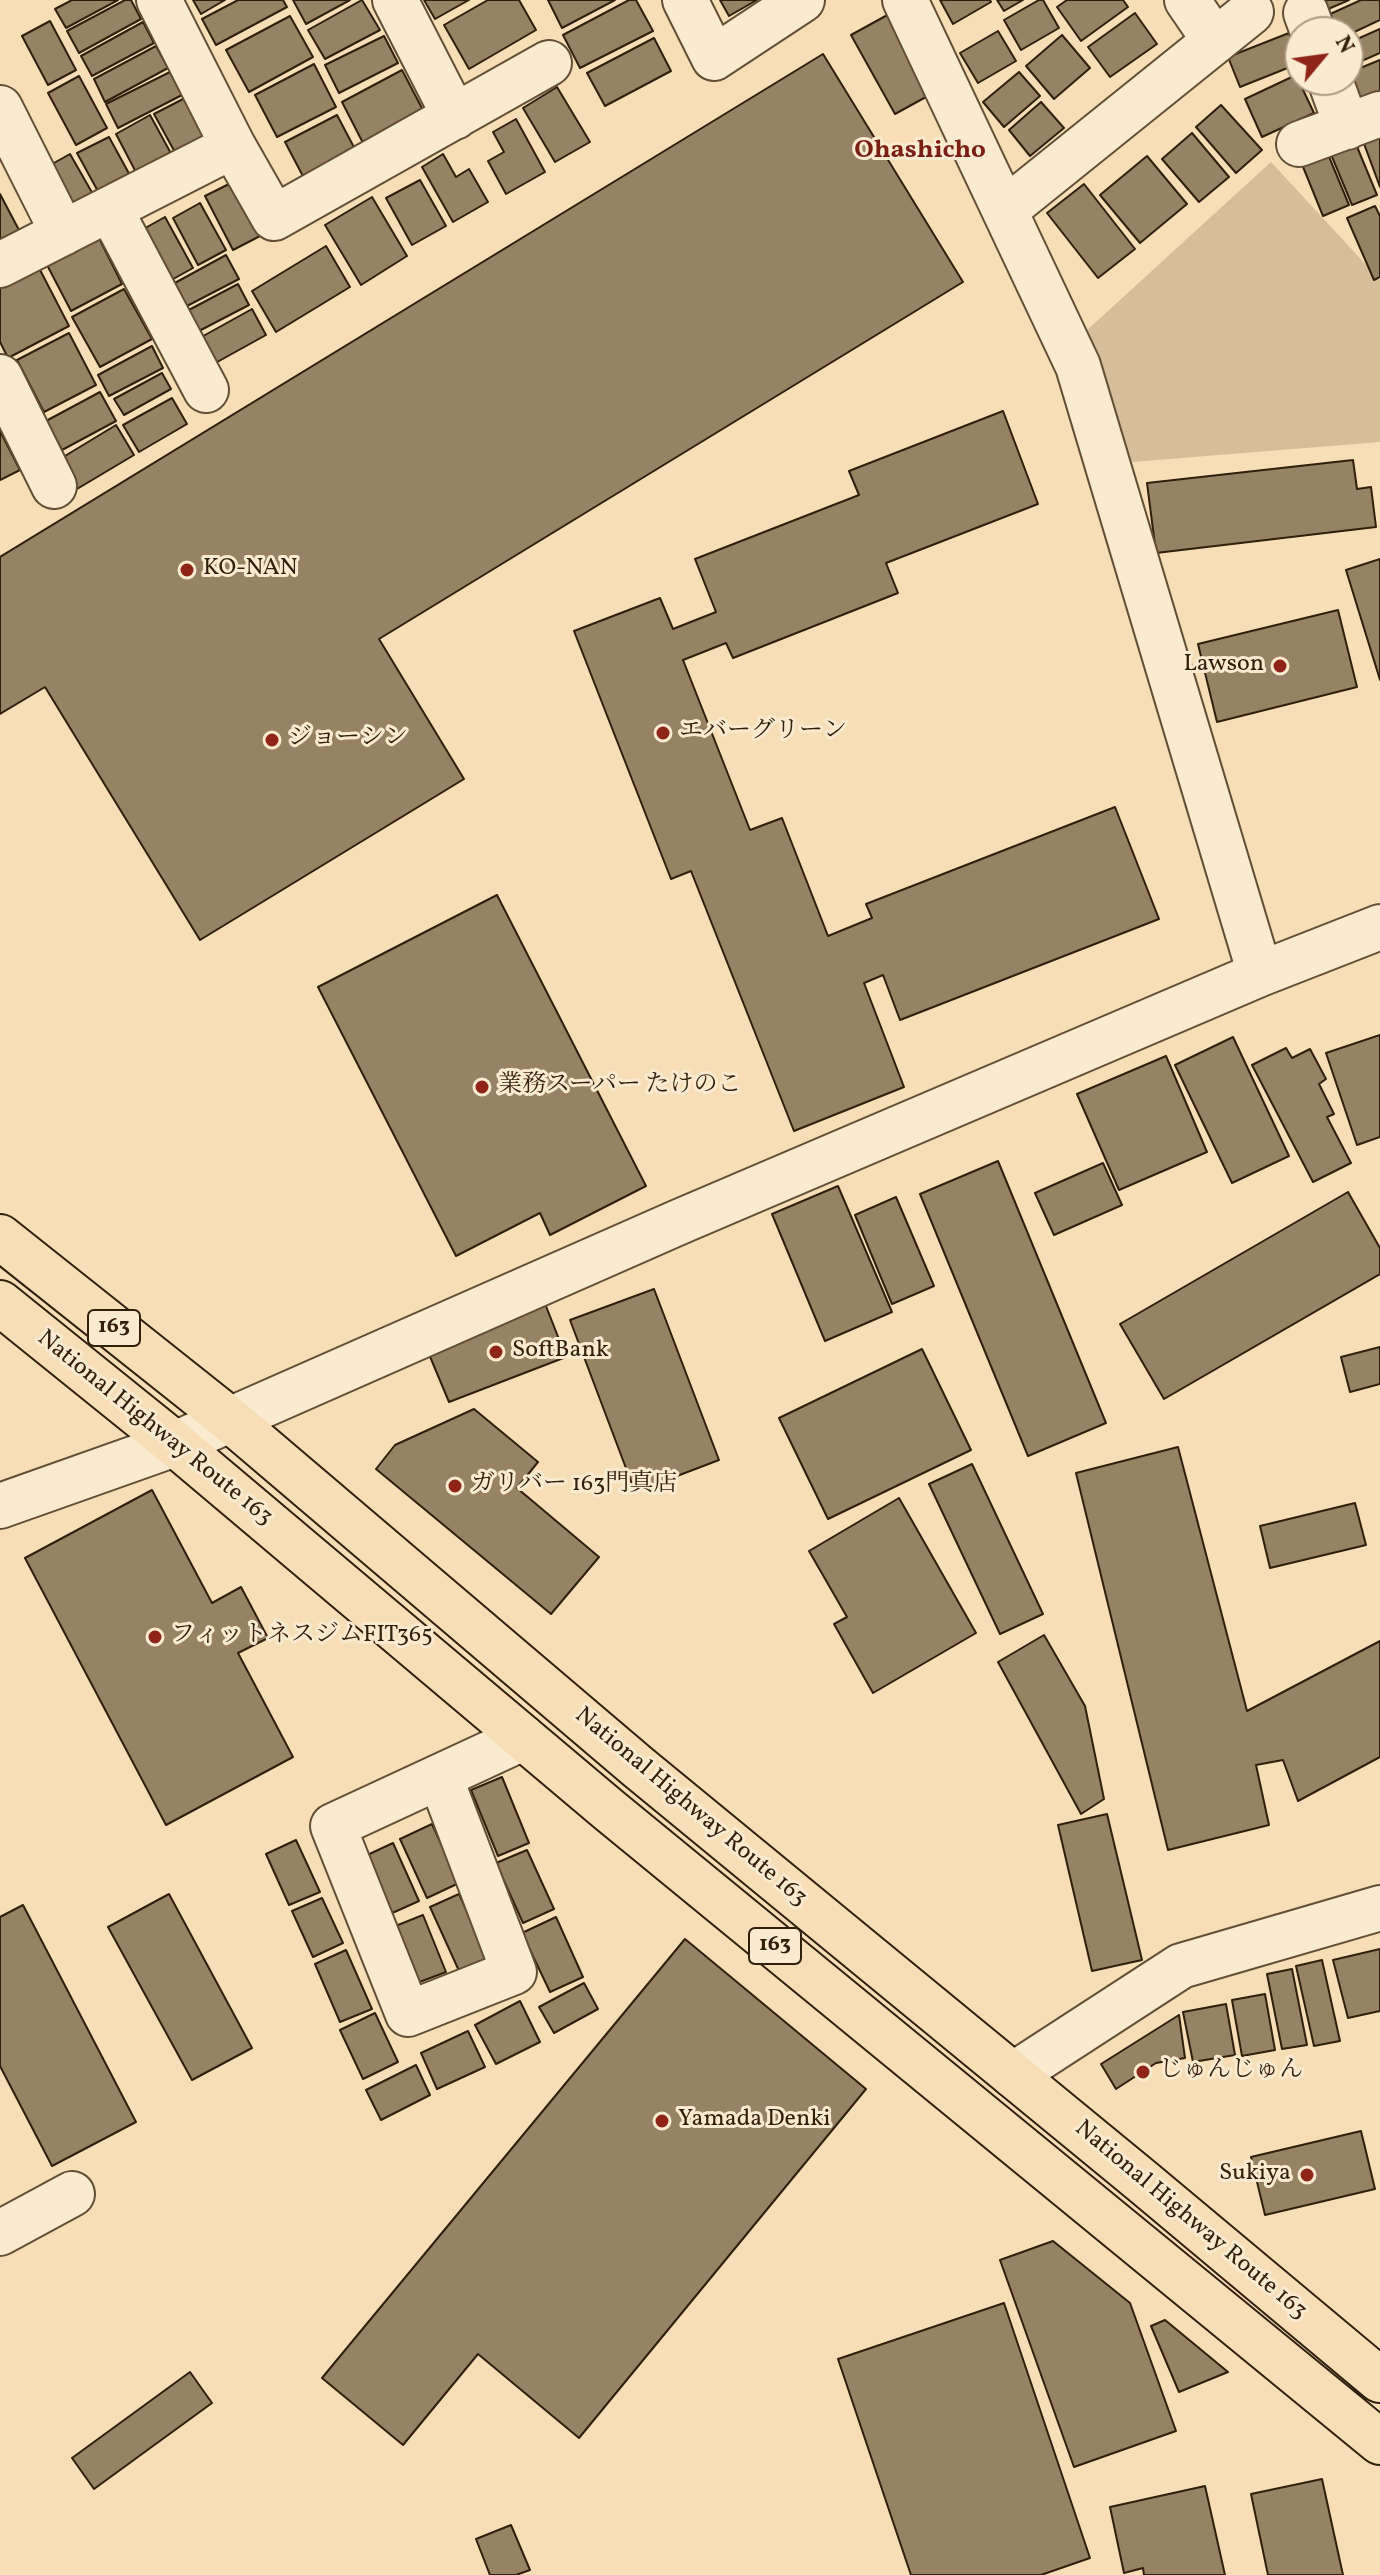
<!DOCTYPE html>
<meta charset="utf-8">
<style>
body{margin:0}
#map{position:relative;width:1380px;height:2575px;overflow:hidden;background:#f7deb6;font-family:Vollkorn,serif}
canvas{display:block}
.north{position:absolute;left:1284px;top:16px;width:80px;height:80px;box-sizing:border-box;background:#faead0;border:2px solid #a99981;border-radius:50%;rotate:61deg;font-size:22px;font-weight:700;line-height:32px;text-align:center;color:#301f0b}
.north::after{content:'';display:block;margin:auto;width:28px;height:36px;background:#8f2418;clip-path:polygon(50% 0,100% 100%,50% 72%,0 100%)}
</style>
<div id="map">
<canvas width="1380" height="2575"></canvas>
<div class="north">N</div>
</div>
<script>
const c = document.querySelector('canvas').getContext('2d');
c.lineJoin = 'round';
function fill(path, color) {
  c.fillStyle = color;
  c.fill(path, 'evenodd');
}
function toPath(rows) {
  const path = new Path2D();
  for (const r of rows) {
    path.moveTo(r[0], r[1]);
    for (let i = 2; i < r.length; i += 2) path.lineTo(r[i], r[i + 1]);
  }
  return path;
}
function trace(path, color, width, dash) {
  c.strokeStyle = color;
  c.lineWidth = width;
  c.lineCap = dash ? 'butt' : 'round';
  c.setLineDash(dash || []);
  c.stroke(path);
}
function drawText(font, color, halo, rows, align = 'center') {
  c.font = font + ' Vollkorn,"Noto Serif JP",serif';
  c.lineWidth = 6;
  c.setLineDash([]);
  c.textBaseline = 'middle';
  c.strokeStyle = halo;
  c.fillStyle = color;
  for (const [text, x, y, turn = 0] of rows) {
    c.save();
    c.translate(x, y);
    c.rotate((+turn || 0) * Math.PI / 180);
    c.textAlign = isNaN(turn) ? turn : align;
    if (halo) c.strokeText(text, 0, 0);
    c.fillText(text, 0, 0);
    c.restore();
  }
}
fill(toPath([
 [1271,162,1380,280,1380,442,1132,462,1085,332]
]), '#d5be99');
const building = toPath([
 [72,0,118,0,66,28,55,9,72,0],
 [125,0,131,0,141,19,79,53,67,31,125,0],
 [193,0,225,0,201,14,193,0],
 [238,0,283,0,287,7,216,45,202,19,238,0],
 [293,0,350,0,306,24,293,0],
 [362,0,380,30,325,59,308,30,362,0],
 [424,0,469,0,435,19,424,0],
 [488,0,519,0,536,30,469,69,444,25,488,0],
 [548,0,615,0,562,28,548,0],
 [629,0,636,0,653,31,580,68,563,35,629,0],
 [720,0,757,0,729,16,720,0],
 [940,0,990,0,991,2,953,24,940,0],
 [997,0,1023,0,1004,11,997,0],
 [1039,0,1043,0,1059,28,1021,50,1004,20,1039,0],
 [1067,0,1123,0,1128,7,1081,41,1057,7,1067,0],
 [1313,0,1349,0,1319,13,1313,0],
 [1361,0,1380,0,1380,20,1348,35,1348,32,1335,32,1328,15,1361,0],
 [891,13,935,92,895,114,851,35,891,13],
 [1135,13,1157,44,1110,77,1088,47,1135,13],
 [290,16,313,57,249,92,226,50,290,16],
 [50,21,76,70,48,85,22,36,50,21],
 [143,22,154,43,92,76,81,56,143,22],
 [1380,29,1380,53,1348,67,1348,43,1380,29],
 [998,31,1016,61,978,83,960,53,998,31],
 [1289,33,1300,63,1240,87,1228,57,1289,33],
 [1062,35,1090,68,1054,99,1026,66,1062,35],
 [384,36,398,63,339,93,325,65,384,36],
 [654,38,671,71,605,106,587,73,654,38],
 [156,46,168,68,105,102,94,79,156,46],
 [823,54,963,282,379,639,464,779,200,940,45,687,0,714,0,557,823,54],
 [1380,60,1380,91,1352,103,1348,73,1380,60],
 [314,64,336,107,277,137,255,95,314,64],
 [402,70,424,112,363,143,342,102,402,70],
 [170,72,182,95,118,128,106,104,170,72],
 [1019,72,1040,96,1004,127,983,102,1019,72],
 [1296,75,1314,113,1262,137,1245,99,1296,75],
 [79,76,107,128,76,145,48,93,79,76],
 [557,87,590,142,555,162,523,108,557,87],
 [185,98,207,140,177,156,154,114,185,98],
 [1041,102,1064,128,1030,156,1009,130,1041,102],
 [1221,105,1262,150,1236,173,1196,127,1221,105],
 [150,115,174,159,139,178,116,134,150,115],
 [337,115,357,153,305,180,285,142,337,115],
 [516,119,545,172,506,194,488,161,504,152,493,132,516,119],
 [1380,126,1380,187,1360,133,1380,126],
 [1192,133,1229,177,1199,202,1162,159,1192,133],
 [109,137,132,179,100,195,77,153,109,137],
 [1353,137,1377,195,1352,205,1328,147,1353,137],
 [1325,147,1349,205,1323,216,1299,157,1325,147],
 [70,154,94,196,68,210,45,168,70,154],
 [443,154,456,177,469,169,488,202,453,222,422,167,443,154],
 [1147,156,1187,204,1140,243,1100,195,1147,156],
 [420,180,446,226,412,245,386,198,420,180],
 [233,182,262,235,233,250,205,196,233,182],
 [1084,184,1135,249,1098,278,1047,213,1084,184],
 [0,194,19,230,0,240,0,194],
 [372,197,407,256,361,285,325,225,372,197],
 [200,203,226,250,198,265,173,218,200,203],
 [1375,206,1380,216,1380,277,1374,280,1347,218,1375,206],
 [165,217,193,268,166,283,138,232,165,217],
 [98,236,122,284,71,311,46,263,98,236],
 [326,246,350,287,276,332,252,291,326,246],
 [226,255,239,279,185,307,173,284,226,255],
 [37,264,69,326,8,358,0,342,0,283,37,264],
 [238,284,249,305,197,332,185,312,238,284],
 [124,289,152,339,100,367,72,317,124,289],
 [252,309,266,335,210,366,196,340,252,309],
 [69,333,96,385,44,412,17,360,69,333],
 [152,346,163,368,109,396,98,375,152,346],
 [162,373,171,389,124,415,114,399,162,373],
 [100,392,116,421,62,450,46,421,100,392],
 [172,398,187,424,139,452,123,425,172,398],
 [1003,411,1038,504,886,563,898,593,733,658,726,643,683,660,750,830,782,818,828,936,872,918,866,904,1115,807,1159,919,900,1020,883,975,864,983,904,1087,794,1131,691,871,671,879,574,631,660,598,673,629,716,612,695,559,859,495,849,471,1003,411],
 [116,425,134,455,77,489,60,459,116,425],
 [0,431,20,470,0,480,0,431],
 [1353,460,1357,489,1371,487,1376,527,1156,553,1147,483,1353,460],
 [1380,559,1380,680,1346,570,1380,559],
 [1338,610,1357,687,1217,722,1198,644,1338,610],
 [497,895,646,1186,550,1235,540,1213,456,1256,318,987,497,895],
 [1380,1035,1380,1137,1357,1145,1326,1053,1380,1035],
 [1233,1037,1289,1156,1232,1183,1175,1065,1233,1037],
 [1286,1048,1292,1058,1310,1049,1326,1079,1319,1084,1334,1114,1327,1117,1351,1163,1313,1182,1252,1065,1286,1048],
 [1166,1056,1207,1152,1119,1190,1077,1094,1166,1056],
 [998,1161,1106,1423,1028,1456,920,1194,998,1161],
 [1103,1163,1122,1205,1054,1235,1035,1193,1103,1163],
 [838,1186,892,1312,825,1341,772,1214,838,1186],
 [1348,1192,1380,1248,1380,1274,1164,1399,1120,1324,1348,1192],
 [896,1197,934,1286,892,1304,855,1215,896,1197],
 [654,1289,719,1460,635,1492,570,1320,654,1289],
 [544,1301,566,1357,449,1402,426,1347,544,1301],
 [1380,1347,1380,1384,1350,1392,1341,1357,1380,1347],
 [922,1349,971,1450,828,1519,779,1418,922,1349],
 [474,1409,538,1462,517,1488,599,1557,551,1614,376,1469,395,1445,474,1409],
 [1178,1447,1247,1711,1380,1641,1380,1757,1298,1801,1283,1760,1256,1765,1269,1825,1168,1850,1076,1473,1178,1447],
 [972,1464,1043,1614,1000,1634,929,1484,972,1464],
 [152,1490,212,1603,241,1587,268,1638,238,1653,293,1757,166,1825,25,1558,152,1490],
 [899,1498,976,1633,873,1693,834,1624,847,1617,809,1551,899,1498],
 [1355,1503,1366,1545,1270,1568,1260,1526,1355,1503],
 [1044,1635,1085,1706,1104,1799,1081,1814,998,1662,1044,1635],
 [502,1777,529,1843,498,1856,471,1790,502,1777],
 [1107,1814,1142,1960,1092,1971,1058,1825,1107,1814],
 [432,1824,459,1883,427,1898,400,1839,432,1824],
 [296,1840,320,1892,289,1905,266,1854,296,1840],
 [393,1843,419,1901,390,1914,363,1857,393,1843],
 [527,1850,554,1909,523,1923,496,1863,527,1850],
 [169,1894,252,2048,192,2080,108,1927,169,1894],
 [459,1894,489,1959,460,1973,430,1907,459,1894],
 [322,1898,343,1943,313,1957,292,1911,322,1898],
 [23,1905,136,2122,52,2166,0,2066,0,1917,23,1905],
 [423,1915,446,1972,417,1983,393,1927,423,1915],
 [556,1917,583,1977,550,1992,522,1933,556,1917],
 [685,1939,866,2089,579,2438,478,2354,403,2445,322,2378,685,1939],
 [1380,1949,1380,2011,1348,2018,1333,1960,1380,1949],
 [346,1950,372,2009,340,2022,315,1964,346,1950],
 [1322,1960,1340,2041,1314,2046,1296,1966,1322,1960],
 [1292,1969,1307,2045,1282,2049,1267,1974,1292,1969],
 [584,1983,598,2009,554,2033,539,2007,584,1983],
 [1265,1994,1275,2050,1242,2056,1232,2000,1265,1994],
 [520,2001,540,2042,496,2064,475,2025,520,2001],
 [1226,2004,1235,2055,1193,2062,1183,2012,1226,2004],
 [375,2013,398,2062,363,2079,340,2030,375,2013],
 [1179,2015,1185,2058,1156,2063,1116,2089,1101,2064,1179,2015],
 [468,2031,485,2067,437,2089,421,2053,468,2031],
 [416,2065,430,2095,381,2120,366,2090,416,2065],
 [1361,2131,1375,2189,1265,2215,1251,2157,1361,2131],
 [1053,2241,1130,2303,1176,2431,1074,2467,1000,2260,1053,2241],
 [1004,2303,1090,2558,1041,2575,911,2575,838,2359,1004,2303],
 [1165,2320,1228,2372,1179,2392,1151,2326,1165,2320],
 [190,2372,212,2403,94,2489,72,2458,190,2372],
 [1322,2479,1343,2575,1268,2575,1251,2494,1322,2479],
 [1205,2486,1225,2575,1144,2575,1143,2568,1124,2573,1110,2507,1205,2486],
 [511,2525,530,2570,516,2575,490,2575,476,2539,511,2525]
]);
fill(building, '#978264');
trace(building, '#301f0b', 2);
const minor = toPath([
 [395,0,455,117],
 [685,0,714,58,802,0],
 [905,0,1078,366,1260,974],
 [1187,0,1215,41],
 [1306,13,1313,32],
 [1330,80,1347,127],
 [0,108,63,233],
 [1299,144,1380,114],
 [233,146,274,218,549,63],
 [110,209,206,390],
 [1005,210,1251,12],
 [0,265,233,146,159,0],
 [0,377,54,486],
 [0,1506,175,1444,679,1222,1260,974,1380,927],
 [440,1777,514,1972,408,2014,333,1826,523,1738],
 [1013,2075,1181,1966,1380,1908],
 [0,2233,72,2194]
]);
const highway = toPath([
 [0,1237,229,1419,638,1767,1142,2181,1380,2380],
 [0,1303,175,1444,609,1810,1380,2442]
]);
trace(minor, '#624f36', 48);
trace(highway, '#301f0b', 48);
trace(minor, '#faead0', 44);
trace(highway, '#f7deb6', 44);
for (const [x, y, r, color] of [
 [187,570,8,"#8f2418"],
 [1280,666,8,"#8f2418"],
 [663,733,8,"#8f2418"],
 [272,740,8,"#8f2418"],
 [482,1087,8,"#8f2418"],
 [496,1352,8,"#8f2418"],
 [455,1486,8,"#8f2418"],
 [155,1637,8,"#8f2418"],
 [1143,2072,8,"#8f2418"],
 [662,2121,8,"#8f2418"],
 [1307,2175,8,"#8f2418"]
]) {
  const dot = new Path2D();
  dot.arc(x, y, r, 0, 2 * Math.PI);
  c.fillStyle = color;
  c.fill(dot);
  trace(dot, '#faead0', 3);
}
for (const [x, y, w] of [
 [114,1328,52],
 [775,1946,52]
]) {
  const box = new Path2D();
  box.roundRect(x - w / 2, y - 18, w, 36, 6);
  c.fillStyle = '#faead0';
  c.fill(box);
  trace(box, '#301f0b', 2);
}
drawText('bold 22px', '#301f0b', null, [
 ["163",114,1328],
 ["163",775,1946]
]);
drawText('24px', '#301f0b', '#faead0', [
 ["KO-NAN",203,570],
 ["Lawson",1264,666,"right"],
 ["エバーグリーン",679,733],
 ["ジョーシン",288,740],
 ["業務スーパー たけのこ",498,1087],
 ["SoftBank",512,1352],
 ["ガリバー 163門真店",471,1486],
 ["フィットネスジムFIT365",171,1637],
 ["じゅんじゅん",1159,2072],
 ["Yamada Denki",678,2121],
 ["Sukiya",1291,2175,"right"]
], 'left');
drawText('24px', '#301f0b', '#faead0', [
 ["National Highway Route 163",154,1429,39],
 ["National Highway Route 163",690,1808,40],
 ["National Highway Route 163",1190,2221,40]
]);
drawText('bold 26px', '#7a1f14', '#faead0', [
 ["Ohashicho",920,152]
]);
</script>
